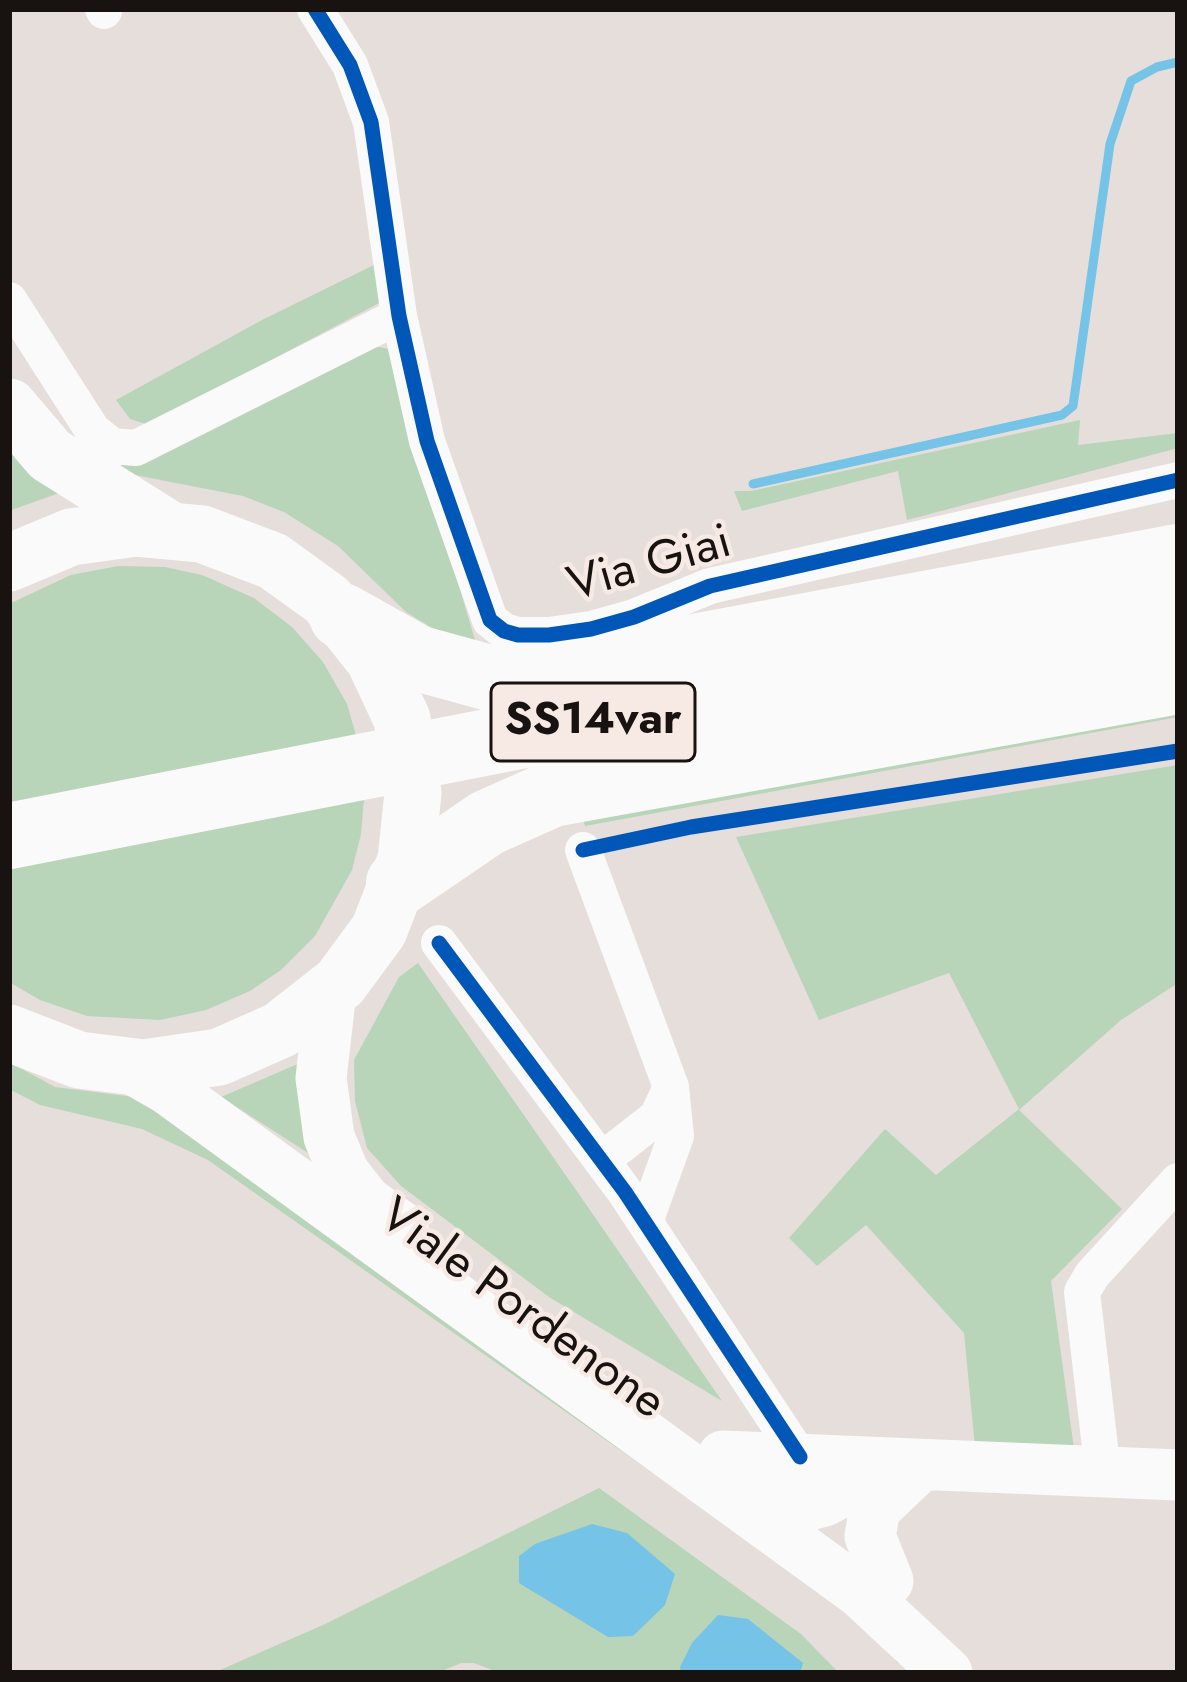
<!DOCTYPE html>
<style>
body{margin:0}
#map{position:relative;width:1187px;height:1682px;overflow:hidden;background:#e6dedb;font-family:Jost,sans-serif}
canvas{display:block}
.frame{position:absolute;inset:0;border:12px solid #181311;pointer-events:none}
</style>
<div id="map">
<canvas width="1187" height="1682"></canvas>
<div class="frame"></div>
</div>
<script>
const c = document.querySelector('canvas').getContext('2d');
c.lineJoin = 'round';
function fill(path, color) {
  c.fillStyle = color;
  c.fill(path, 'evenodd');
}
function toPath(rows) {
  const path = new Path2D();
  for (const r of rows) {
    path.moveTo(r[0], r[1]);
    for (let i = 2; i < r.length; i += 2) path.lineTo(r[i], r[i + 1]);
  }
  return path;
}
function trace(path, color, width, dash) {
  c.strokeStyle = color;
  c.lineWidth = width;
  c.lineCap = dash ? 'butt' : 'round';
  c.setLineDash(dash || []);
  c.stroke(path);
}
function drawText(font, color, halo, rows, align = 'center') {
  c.font = font + ' Jost,sans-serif';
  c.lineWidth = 9;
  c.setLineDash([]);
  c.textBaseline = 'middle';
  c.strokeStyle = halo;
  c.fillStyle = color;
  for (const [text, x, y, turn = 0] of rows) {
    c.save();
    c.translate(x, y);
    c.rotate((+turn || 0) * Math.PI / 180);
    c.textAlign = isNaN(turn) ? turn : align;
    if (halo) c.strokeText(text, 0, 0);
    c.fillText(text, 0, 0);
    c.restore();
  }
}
fill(toPath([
 [376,264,381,302,160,419,146,424,130,419,116,400,262,320],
 [373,346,389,349,477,647,450,639,406,612,338,546,284,512,243,496,114,471,129,460],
 [1080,420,1078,445,1178,433,1178,448,907,520,898,471,742,511,734,491,751,491],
 [9,436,62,492,9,511],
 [118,566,165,567,202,575,254,598,292,627,323,662,347,704,360,749,365,787,361,834,352,870,315,936,281,970,250,991,206,1010,160,1020,87,1016,40,1000,9,982,9,604,71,575],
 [1178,703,1178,717,585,826,580,809],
 [1178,765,1178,983,1121,1020,1019,1110,1122,1209,1051,1281,1074,1449,975,1447,964,1333,866,1225,817,1266,789,1238,885,1129,936,1175,1019,1109,949,973,819,1020,736,837],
 [418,963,592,1213,722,1401,549,1297,401,1186,367,1148,355,1101,354,1060,399,977],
 [307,1060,322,1162,221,1097],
 [9,1062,55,1087,142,1098,183,1115,702,1488,833,1587,903,1652,898,1663,856,1616,208,1160,142,1129,40,1105,9,1089],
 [599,1488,801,1634,839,1673,500,1673,474,1663,461,1663,437,1673,213,1673,323,1625]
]), '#b8d4b9');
fill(toPath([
 [592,1524,627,1533,675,1574,665,1605,633,1636,608,1637,519,1583,519,1556,535,1544],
 [718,1615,748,1619,803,1663,800,1673,681,1673,680,1667,692,1643]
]), '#75c3e6');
trace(toPath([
 [753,484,1062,415,1073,406,1110,144,1131,81,1157,67,1178,62]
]), '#75c3e6', 9);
trace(toPath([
 [103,9,104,11],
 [315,9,350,65,371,122,399,316,427,441,490,620,504,631,518,635,549,635,591,629,634,617,710,586,1178,480],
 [9,300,93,431,112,446,136,448,399,316],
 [583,850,671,1087],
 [439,943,625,1192,800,1457],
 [602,1160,657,1117,671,1087,676,1136,645,1222],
 [1103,1473,1082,1292,1092,1275,1178,1181]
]), '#fbfafa', 36);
trace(toPath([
 [331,991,321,1078,329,1137,344,1173,366,1201,403,1228],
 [129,1067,169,1090,860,1592,947,1673],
 [723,1456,1178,1475],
 [744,1487,782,1512,824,1501,879,1473,895,1471],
 [888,1581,870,1536,875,1509,919,1467]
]), '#fbfafa', 51);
trace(toPath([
 [9,407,50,455,168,529],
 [9,563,71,537,136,528,202,534,273,561,327,600,374,659,402,719,413,793,406,860,379,930,340,983,280,1030,219,1057,144,1068,79,1060,9,1033]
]), '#fbfafa', 57);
trace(toPath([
 [342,616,417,658,497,680,592,666,1178,557],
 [9,836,590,722,1178,614],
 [399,883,487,823,552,794,1178,681]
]), '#fbfafa', 66);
trace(toPath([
 [315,9,350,65,371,122,399,316,427,441,490,620,504,631,518,635,549,635,591,629,634,617,710,586,1178,480],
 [583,850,691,827,1178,751],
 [439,943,625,1192,800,1457]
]), '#0057b8', 15);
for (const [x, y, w] of [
 [593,722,204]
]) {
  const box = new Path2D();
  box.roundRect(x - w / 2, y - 39, w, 78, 9);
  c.fillStyle = '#f7eae4';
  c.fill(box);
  trace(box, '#181311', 3);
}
drawText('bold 45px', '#181311', null, [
 ["SS14var",593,722]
]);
drawText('48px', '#181311', '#f7eae4', [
 ["Via Giai",650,566,-16],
 ["Viale Pordenone",521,1311,36]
]);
</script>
